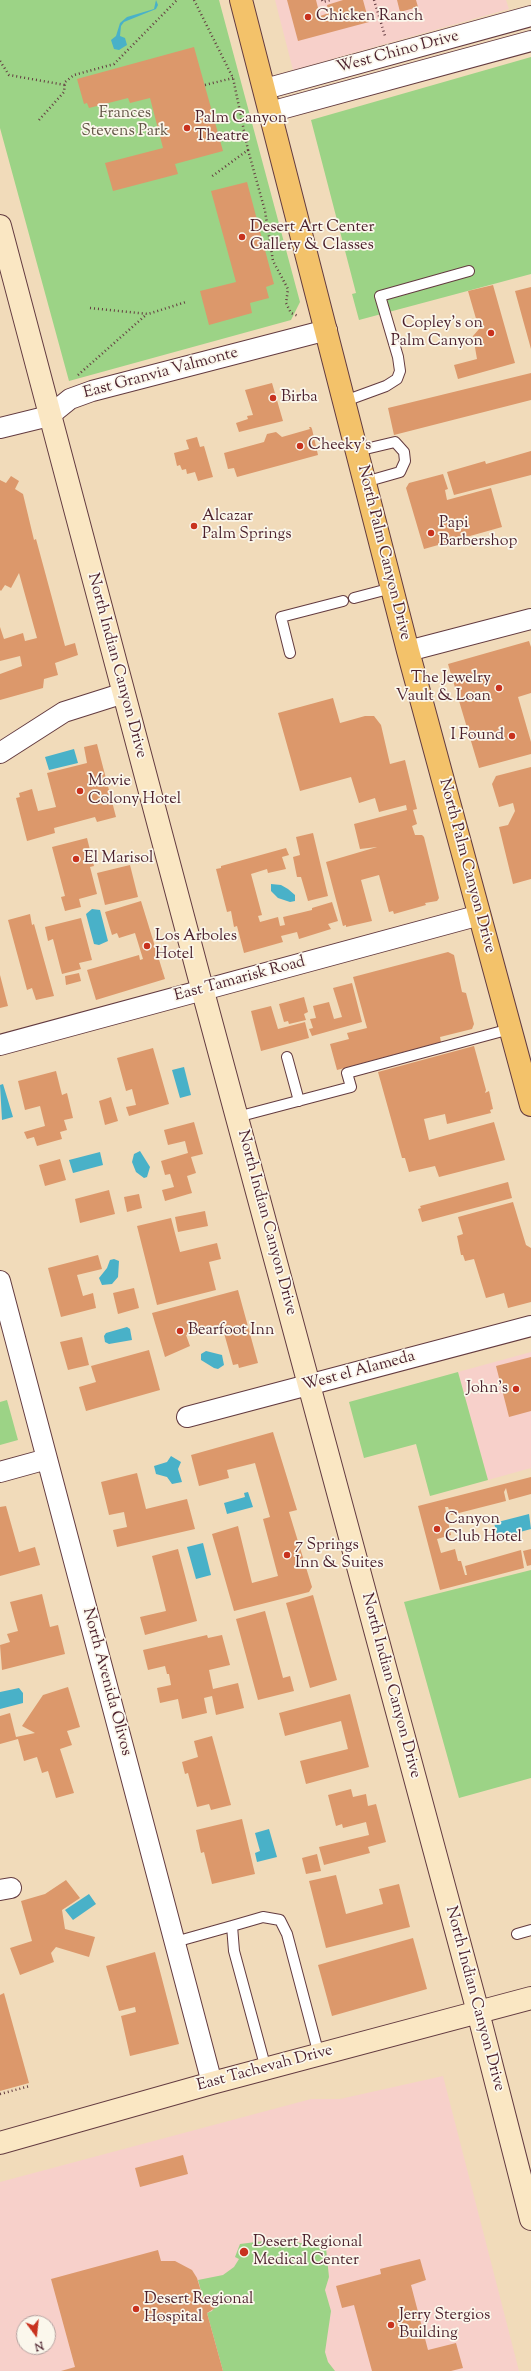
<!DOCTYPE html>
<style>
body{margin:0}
#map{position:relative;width:531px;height:2371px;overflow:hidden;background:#f1dbba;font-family:"Sorts Mill Goudy",serif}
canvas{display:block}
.north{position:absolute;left:16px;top:2315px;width:40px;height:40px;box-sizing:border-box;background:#fbf7ec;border:1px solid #b4a19f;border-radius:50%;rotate:165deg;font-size:11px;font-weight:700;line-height:16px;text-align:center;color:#4a1f2b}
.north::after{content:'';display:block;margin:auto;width:14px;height:18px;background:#c8321e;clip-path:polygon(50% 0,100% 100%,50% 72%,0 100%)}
</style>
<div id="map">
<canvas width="531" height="2371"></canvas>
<div class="north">N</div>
</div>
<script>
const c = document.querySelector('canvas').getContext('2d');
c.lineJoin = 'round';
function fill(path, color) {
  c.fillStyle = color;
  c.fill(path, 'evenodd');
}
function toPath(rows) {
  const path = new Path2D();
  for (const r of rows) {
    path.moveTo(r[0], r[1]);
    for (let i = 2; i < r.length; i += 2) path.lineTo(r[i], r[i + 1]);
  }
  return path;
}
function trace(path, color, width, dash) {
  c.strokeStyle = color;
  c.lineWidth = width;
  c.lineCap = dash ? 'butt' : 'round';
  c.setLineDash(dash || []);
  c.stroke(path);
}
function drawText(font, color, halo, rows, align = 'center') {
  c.font = font + ' "Sorts Mill Goudy",serif';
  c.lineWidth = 3.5;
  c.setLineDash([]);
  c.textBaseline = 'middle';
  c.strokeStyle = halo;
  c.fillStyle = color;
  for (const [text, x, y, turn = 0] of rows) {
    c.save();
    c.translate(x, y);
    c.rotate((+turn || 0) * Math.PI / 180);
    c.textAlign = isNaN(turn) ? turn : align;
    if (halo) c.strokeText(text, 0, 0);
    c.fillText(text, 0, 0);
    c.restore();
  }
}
fill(toPath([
 [275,0,506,0,509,9,293,70],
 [531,1352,531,1468,488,1480,458,1372],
 [443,2076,519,2371,0,2371,0,2182,311,2099,340,2099],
 [24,2323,48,2323,48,2347,24,2347]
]), '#f7d0ca');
fill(toPath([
 [0,0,219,0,300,302,291,320,69,381,0,128],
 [531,57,531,274,359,320,352,294,356,293,311,120],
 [458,1372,488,1480,430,1496,416,1444,364,1458,349,1402],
 [7,1400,18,1440,0,1445,0,1402],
 [531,1570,531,1778,459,1798,404,1602],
 [280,2239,326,2248,329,2277,325,2290,331,2311,325,2352,328,2362,335,2371,223,2371,207,2313,212,2311,216,2304,211,2297,203,2298,198,2280,223,2275,234,2267,239,2259,235,2257,240,2244]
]), '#9cd386');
fill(toPath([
 [156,0,158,5,156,9,124,22,121,26,120,36,125,38,127,45,119,50,114,49,111,40,116,36,120,23,127,17,154,9],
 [74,749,78,763,49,770,45,757],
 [271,884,281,885,288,889,295,895,295,901,290,902,278,898,271,891],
 [92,909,100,910,108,941,99,945,94,944,86,914],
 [184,1067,191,1095,180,1098,172,1070],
 [3,1084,13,1117,2,1120,0,1085],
 [140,1151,150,1167,147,1177,144,1178,136,1172,132,1162,134,1154],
 [100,1152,103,1165,73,1173,69,1160],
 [114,1259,119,1261,118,1277,112,1284,102,1285,99,1278,107,1268,110,1260],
 [127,1327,130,1329,132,1340,109,1344,105,1342,104,1336,106,1333],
 [206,1351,222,1355,224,1365,218,1369,214,1368,201,1360,201,1354],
 [171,1456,181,1462,178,1469,182,1482,172,1484,167,1477,156,1474,154,1466,167,1462],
 [248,1492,253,1507,227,1514,224,1503,245,1497,244,1493],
 [529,1514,531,1529,498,1538,494,1523],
 [203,1543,211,1575,196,1579,187,1547],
 [19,1688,23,1693,23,1703,0,1709,0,1692],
 [269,1829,277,1857,257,1862,255,1853,260,1851,255,1833],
 [89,1894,96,1904,73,1920,65,1910]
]), '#49b1c8');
fill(toPath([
 [287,0,316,0,320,16,329,13,327,5,343,0,363,0,369,22,298,41],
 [397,0,416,0,418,7,400,12],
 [194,47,223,151,175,164,178,174,113,191,105,163,163,148,150,98,130,103,128,98,89,108,87,103,84,104,77,79],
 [247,182,274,284,266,287,269,298,250,303,252,313,209,325,200,291,236,282,211,191],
 [493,285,515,363,458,379,454,365,477,359,473,336,479,329,468,291],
 [531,287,531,349,515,291],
 [531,373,531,400,394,435,388,408],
 [272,383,283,421,239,432,236,423,248,419,247,416,253,415,245,390],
 [309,427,311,427,312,429,318,455,237,477,234,468,228,469,224,453,264,442,267,434,276,432,282,437,310,429],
 [197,437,200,447,204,446,213,477,198,481,195,472,187,474,186,469,182,470,180,465,177,466,174,453,189,449,186,440],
 [531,451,531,475,454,495,447,472,485,461,486,464],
 [443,474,448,489,445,490,447,500,491,488,502,527,424,549,406,488,409,483],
 [11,476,19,481,15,489,23,494,34,540,36,539,65,646,75,643,78,655,55,663,58,675,44,679,43,688,0,700,0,674,22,666,20,656,0,661,0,627,4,639,23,633,25,641,37,638,19,573,11,588,5,585,1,591,0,590,0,480,6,483],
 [529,641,531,647,531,693,518,697,531,742,531,754,479,768,448,664],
 [333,698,340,723,365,716,374,716,381,725,390,764,405,760,417,809,413,810,417,824,412,826,415,835,422,835,424,837,439,898,437,901,425,903,426,905,394,914,393,911,389,912,379,875,361,880,372,921,346,927,346,925,343,926,326,862,377,847,360,849,354,824,407,810,406,805,379,812,375,798,359,803,351,777,300,791,278,713],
 [97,744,116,817,97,822,95,817,54,828,55,833,27,841,16,798,20,797,19,793,32,789,38,811,56,807,47,773,87,763,84,747],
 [531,767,531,879,513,884,499,827,508,825,515,811,513,803,499,807,492,784,496,776],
 [313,833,328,896,308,901,301,877,297,877,293,857,300,855,296,837],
 [87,838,94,866,90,867,97,894,79,899,81,907,65,911,61,897,65,896,52,847],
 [286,848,289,855,282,857,286,869,268,873,267,869,251,874,262,915,258,916,260,922,278,917,280,926,285,925,283,917,312,910,312,908,332,902,338,921,328,924,331,929,299,939,297,932,281,936,283,942,244,953,237,926,234,927,231,911,227,912,216,869,221,868,221,866],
 [130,865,138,897,105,905,97,873],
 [141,901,165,979,96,1000,87,970,139,955,140,960,143,959,135,933,119,938,117,933,112,935,105,912],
 [30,914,32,925,34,924,54,996,36,1000,32,988,27,990,8,920],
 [81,918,92,960,79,963,81,969,62,974,53,939,48,941,45,927],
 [448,952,454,955,462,992,466,993,474,1024,472,1029,440,1037,441,1042,337,1070,330,1044,349,1039,347,1033,367,1028,353,977],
 [79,973,81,981,66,985,65,976],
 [0,975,8,1006,0,1008],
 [352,983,362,1022,312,1036,309,1029,313,1028,310,1019,316,1018,313,1006,329,1002,334,1019,342,1017,333,988],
 [304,997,308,1012,304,1014,306,1020,289,1024,288,1021,284,1022,279,1004],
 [271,1006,278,1029,305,1022,309,1038,261,1051,251,1011],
 [474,1046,486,1090,485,1093,489,1091,493,1109,490,1110,491,1113,447,1124,445,1114,424,1119,429,1140,494,1122,505,1160,439,1177,435,1166,409,1172,405,1158,402,1158,378,1072],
 [153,1048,169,1104,129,1116,126,1107,136,1105,132,1089,126,1091,117,1058],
 [56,1071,62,1095,67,1093,73,1118,64,1120,67,1130,60,1132,62,1139,37,1146,34,1137,27,1139,24,1132,45,1126,40,1106,25,1110,18,1081],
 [111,1097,118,1121,105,1125,99,1101],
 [194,1122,203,1154,191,1157,196,1173,187,1176,192,1193,165,1201,162,1190,174,1187,170,1174,165,1175,161,1161,188,1153,185,1141,168,1145,164,1130],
 [60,1159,66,1180,45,1186,39,1165],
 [508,1182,512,1198,422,1222,418,1209,421,1208,420,1206],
 [109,1190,115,1214,80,1223,75,1199],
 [139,1194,142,1208,127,1212,124,1197],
 [513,1202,526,1245,531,1248,531,1302,508,1308,504,1293,486,1298,474,1259,465,1261,463,1255,461,1255,457,1236,463,1234,458,1217],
 [205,1211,208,1226,178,1232,175,1217],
 [171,1218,180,1252,217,1243,221,1259,209,1262,216,1290,157,1305,137,1226],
 [98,1255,102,1269,77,1275,83,1296,93,1293,96,1308,61,1317,48,1268],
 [134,1288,139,1308,118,1314,113,1293],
 [238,1290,258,1363,239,1368,238,1364,233,1365,222,1326,186,1335,190,1346,165,1357,152,1313],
 [82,1337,89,1365,68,1370,60,1342],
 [149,1350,160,1390,86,1411,79,1387,96,1382,91,1366],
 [531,1357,531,1411,509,1417,496,1366],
 [273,1432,297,1510,289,1512,312,1587,309,1592,234,1611,212,1534,238,1526,252,1583,278,1576,263,1519,270,1517,255,1463,227,1470,229,1478,199,1486,191,1455],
 [137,1473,146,1509,187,1499,195,1529,117,1547,113,1530,127,1527,124,1512,109,1515,101,1482],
 [531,1477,531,1494,509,1500,506,1488,504,1492,506,1501,451,1515,448,1507,445,1507,451,1535,437,1539,441,1553,455,1549,458,1561,461,1561,465,1575,467,1575,465,1566,521,1550,524,1568,440,1590,418,1506],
 [6,1506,19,1552,35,1547,40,1565,0,1576,0,1507],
 [178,1549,197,1621,145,1635,140,1617,166,1611,152,1556],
 [531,1549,531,1565,527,1566,523,1551],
 [42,1594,50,1627,58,1625,65,1654,2,1670,0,1645,10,1642,7,1634,18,1631,10,1602],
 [313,1595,337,1680,310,1688,286,1603],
 [265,1611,283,1678,290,1676,294,1691,258,1700,236,1619],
 [207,1635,208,1638,222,1635,230,1665,209,1670,213,1689,238,1683,244,1708,216,1715,212,1696,204,1698,207,1713,182,1719,178,1699,160,1703,157,1688,171,1685,169,1674,167,1674,165,1666,148,1670,143,1650],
 [68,1687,80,1727,67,1731,72,1745,60,1749,74,1793,56,1798,48,1771,42,1773,37,1757,24,1761,18,1739,0,1744,0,1716,10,1713,16,1737,35,1733,22,1726,43,1695],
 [350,1694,369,1767,306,1784,300,1761,348,1749,341,1721,285,1736,279,1713],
 [212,1736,231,1805,211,1810,209,1804,197,1807,188,1773,185,1774,182,1762,198,1757,194,1741],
 [351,1789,353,1797,366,1794,368,1806,376,1804,386,1842,368,1847,370,1853,324,1865,319,1847,369,1835,366,1822,343,1828,342,1824,336,1826,328,1795],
 [242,1819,255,1874,212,1884,204,1852,201,1853,196,1830],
 [317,1854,321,1871,306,1874,302,1858],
 [336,1875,346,1914,383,1904,379,1889,399,1884,410,1927,326,1948,309,1881],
 [66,1880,80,1898,62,1910,65,1929,95,1937,89,1957,56,1947,51,1953,54,1962,20,1975,10,1948,32,1941,21,1901,45,1894],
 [413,1938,427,1989,332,2016,318,1965],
 [155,1952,179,2044,130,2056,121,2016,136,2012,135,2007,119,2011,106,1966],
 [4,1993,29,2083,0,2091,0,1995],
 [183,2155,188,2174,140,2187,135,2168],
 [158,2250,161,2261,175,2261,192,2270,197,2278,203,2298,208,2297,215,2300,215,2308,207,2313,223,2371,61,2371,75,2367,51,2279],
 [420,2259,426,2280,411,2285,428,2350,456,2343,463,2368,451,2371,372,2371,354,2305,342,2308,336,2286,381,2274,380,2269]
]), '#dc986b');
const lane = toPath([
 [345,401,386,386,397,379,400,371,398,357,380,296,469,271],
 [357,451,395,442,404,452,405,461,400,472,365,482],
 [354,598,392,588],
 [290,653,281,617,343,601],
 [287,1057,299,1101],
 [237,1117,351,1087,347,1073,510,1029],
 [517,1934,531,1930],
 [175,1942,232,1926],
 [266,2069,234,1951,232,1926,263,1917,280,1920,287,1934,319,2055]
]);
const street = toPath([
 [265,89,531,16],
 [270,112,531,41],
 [0,428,49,416,70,399,92,391,327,330],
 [408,651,531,619],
 [0,753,64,712,124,693],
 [0,1045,480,915],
 [0,1281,212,2083],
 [187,1417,531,1326],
 [0,1472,47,1459],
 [0,1890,11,1888]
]);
const secondary = toPath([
 [0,226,198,973,478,2012,531,2219],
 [0,2143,212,2083,531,1998]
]);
const primary = toPath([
 [241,0,408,651,531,1105]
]);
trace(lane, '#633b40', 12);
trace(street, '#633b40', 22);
trace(secondary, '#633b40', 24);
trace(primary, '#633b40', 24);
trace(toPath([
 [194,0,233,78,248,150,211,177],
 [322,0,323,2,331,0],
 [374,0,385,36],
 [0,61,9,75,65,85],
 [205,85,233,78],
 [39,120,64,92,65,82,74,75,114,64,177,0],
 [248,150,265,211,273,261,288,289,286,303,291,313,298,316],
 [90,308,148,314,186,302],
 [78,375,147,314],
 [0,2094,30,2086]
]), '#633b40', 2.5, [1, 3]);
trace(lane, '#fff', 10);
trace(street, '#fff', 20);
trace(secondary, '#fae7c3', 22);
trace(primary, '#f3c26a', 22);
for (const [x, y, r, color] of [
 [308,17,4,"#c8321e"],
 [187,128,4,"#c8321e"],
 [242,237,4,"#c8321e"],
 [491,333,4,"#c8321e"],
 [273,398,4,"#c8321e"],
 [300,446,4,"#c8321e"],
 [194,526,4,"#c8321e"],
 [431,533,4,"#c8321e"],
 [499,688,4,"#c8321e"],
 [512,736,4,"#c8321e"],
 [80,791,4,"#c8321e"],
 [76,859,4,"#c8321e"],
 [147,946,4,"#c8321e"],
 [180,1331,4,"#c8321e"],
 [516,1389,4,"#c8321e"],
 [437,1529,4,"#c8321e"],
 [287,1555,4,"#c8321e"],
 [244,2252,5,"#c8321e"],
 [136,2309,4,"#c8321e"],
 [391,2325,4,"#c8321e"]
]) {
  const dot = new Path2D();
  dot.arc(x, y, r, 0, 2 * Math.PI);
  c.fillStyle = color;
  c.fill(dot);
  trace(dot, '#fbf7ec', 1.5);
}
drawText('16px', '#4a1f2b', '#fbf7ec', [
 ["Chicken Ranch",316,17],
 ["Palm Canyon",195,119],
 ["Theatre",195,137],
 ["Desert Art Center",250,228],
 ["Gallery & Classes",250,246],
 ["Copley's on",483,324,"right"],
 ["Palm Canyon",483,342,"right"],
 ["Birba",281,398],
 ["Cheeky's",308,446],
 ["Alcazar",202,517],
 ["Palm Springs",202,535],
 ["Papi",439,524],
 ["Barbershop",439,542],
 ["The Jewelry",491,679,"right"],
 ["Vault & Loan",491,697,"right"],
 ["I Found",504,736,"right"],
 ["Movie",88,782],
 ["Colony Hotel",88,800],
 ["El Marisol",84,859],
 ["Los Arboles",155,937],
 ["Hotel",155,955],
 ["Bearfoot Inn",188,1331],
 ["John's",508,1389,"right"],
 ["Canyon",445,1520],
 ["Club Hotel",445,1538],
 ["7 Springs",295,1546],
 ["Inn & Suites",295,1564],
 ["Desert Regional",253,2243],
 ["Medical Center",253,2261],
 ["Desert Regional",144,2300],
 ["Hospital",144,2318],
 ["Jerry Stergios",399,2316],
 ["Building",399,2334]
], 'left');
drawText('16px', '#4a1f2b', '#fbf7ec', [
 ["West Chino Drive",398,53,-15],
 ["East Granvia Valmonte",161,374,-15],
 ["North Palm Canyon Drive",383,553,76],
 ["North Indian Canyon Drive",116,666,75],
 ["North Palm Canyon Drive",466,866,75],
 ["East Tamarisk Road",240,980,-15],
 ["North Indian Canyon Drive",266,1223,75],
 ["West el Alameda",359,1372,-15],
 ["North Avenida Olivos",106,1682,75],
 ["North Indian Canyon Drive",390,1686,75],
 ["North Indian Canyon Drive",474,1999,75],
 ["East Tachevah Drive",265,2069,-15]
]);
drawText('16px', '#635546', '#fbf7ec', [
 ["Frances",125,114],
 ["Stevens Park",125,132]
]);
</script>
